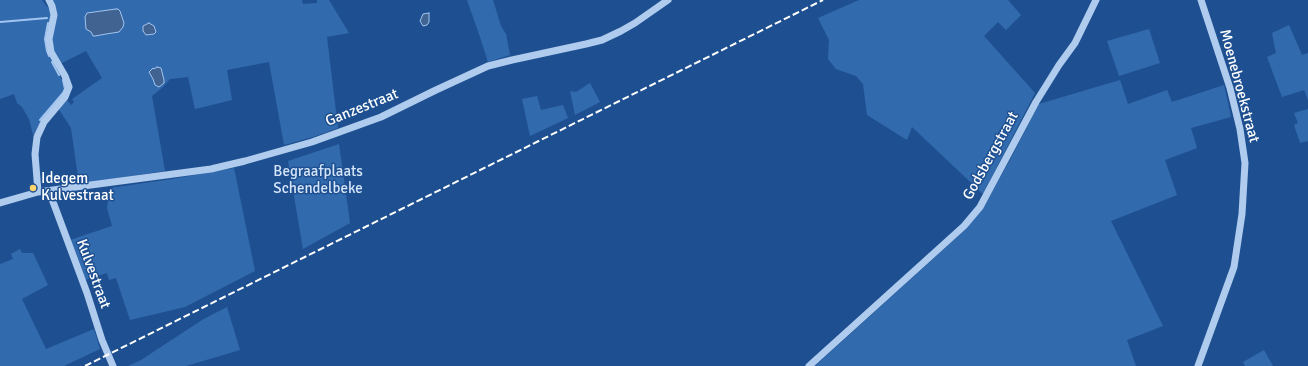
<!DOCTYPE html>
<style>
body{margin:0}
canvas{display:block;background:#1e5091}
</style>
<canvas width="1308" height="366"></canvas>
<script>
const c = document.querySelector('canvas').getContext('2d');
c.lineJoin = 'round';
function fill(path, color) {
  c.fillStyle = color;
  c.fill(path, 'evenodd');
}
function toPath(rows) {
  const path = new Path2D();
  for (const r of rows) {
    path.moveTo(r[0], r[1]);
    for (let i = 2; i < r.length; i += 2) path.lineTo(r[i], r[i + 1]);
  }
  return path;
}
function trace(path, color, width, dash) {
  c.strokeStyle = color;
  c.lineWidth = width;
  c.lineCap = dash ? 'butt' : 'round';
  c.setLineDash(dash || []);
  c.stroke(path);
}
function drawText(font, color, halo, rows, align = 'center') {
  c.font = font + ' Signika,sans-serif';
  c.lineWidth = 3;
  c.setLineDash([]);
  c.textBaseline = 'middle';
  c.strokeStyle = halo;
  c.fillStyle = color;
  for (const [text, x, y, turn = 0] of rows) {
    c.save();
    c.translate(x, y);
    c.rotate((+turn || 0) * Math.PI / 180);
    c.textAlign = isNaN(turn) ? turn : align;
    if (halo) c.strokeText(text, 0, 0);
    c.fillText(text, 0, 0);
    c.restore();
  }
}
fill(toPath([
 [0,0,42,0,47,7,52,3,50,0,302,0,303,4,317,3,317,0,329,0,349,33,327,37,338,128,313,137,284,145,269,62,227,70,232,100,195,109,188,77,170,79,163,87,152,96,165,171,79,184,71,128,58,108,67,100,71,105,74,102,72,99,102,78,86,51,60,64,46,43,47,52,66,87,66,91,35,134,33,135,29,119,22,107,17,103,14,94,0,99],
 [467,0,493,0,501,26,506,34,510,55,488,62,480,37],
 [859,0,1008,0,1021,15,1006,30,998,22,984,36,1035,93,983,194,912,127,907,140,867,115,863,84,856,76,836,69,828,59,829,40,818,18],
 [1289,25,1302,55,1308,53,1308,100,1304,90,1282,97,1267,57,1276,53,1272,33],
 [1149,29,1160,63,1119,76,1107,41],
 [1120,80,1128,104,1167,90,1172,102,1224,85,1231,117,1191,128,1197,148,1165,160,1177,195,1111,221,1163,326,1127,340,1136,366,815,366,966,229,985,205,1012,156,1039,104],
 [590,83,600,102,575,115,570,91,576,92],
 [537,96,541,110,563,105,568,118,530,136,522,99],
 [1308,109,1308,141,1300,143,1294,125,1298,123,1294,113],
 [339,144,350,223,303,249,288,161],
 [234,168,255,271,185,307,130,320,116,278,109,280,107,273,85,280,70,240,112,226,107,208,110,188,172,179],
 [20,249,22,253,33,253,48,285,22,299,46,349,94,329,100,349,64,366,0,366,0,264,13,259,11,254],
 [227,307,240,350,186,366,128,366,141,360,202,320],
 [1264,350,1273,366,1245,366,1243,362]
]), '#326aae');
const water = toPath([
 [116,9,118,9,120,11,124,23,123,27,119,32,106,34,95,36,93,36,91,32,86,29,85,17,87,13,116,9],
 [429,13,429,22,427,25,423,26,420,21,423,14,429,13],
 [149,23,154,26,156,32,154,34,146,35,143,31,143,26,149,23],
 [157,67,161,68,164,80,164,83,159,87,155,85,153,79,149,72,153,68,154,69,157,67]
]);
fill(water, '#406392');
trace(water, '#a2c5ef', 1);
trace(toPath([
 [0,22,47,18],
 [48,23,45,39,47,51,49,56],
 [52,62,59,75],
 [40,120,63,93,65,89,63,80]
]), '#a2c5ef', 2);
trace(toPath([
 [49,191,87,293,102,340,113,366],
 [38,192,35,154,37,137,44,122,65,97,69,87,65,76,51,52,49,39,54,15,52,6,49,0],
 [0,203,38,192,211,169,245,161,312,142,381,117,436,90,488,66,512,60,586,44,602,40,621,31,635,23,668,0],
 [809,366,964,226,980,207,1036,102,1059,65,1075,43,1096,0],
 [1198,366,1234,267,1242,214,1245,163,1240,129,1230,88,1201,0]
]), '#afcbed', 7);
trace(toPath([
 [85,366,823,0]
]), '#fff', 2, [7, 3]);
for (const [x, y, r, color] of [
 [33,188,4,"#fcd46e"]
]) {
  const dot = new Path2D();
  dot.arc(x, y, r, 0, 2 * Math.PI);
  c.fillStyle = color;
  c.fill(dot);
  trace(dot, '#1e5091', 1.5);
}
drawText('15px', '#fff', '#1e5091', [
 ["Moenebroekstraat",1239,86,75],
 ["Ganzestraat",362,108,-22],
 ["Godsbergstraat",991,156,-61],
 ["Kulvestraat",93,274,70]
]);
drawText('15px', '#d5e5fa', '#1e5091', [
 ["Begraafplaats",318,172],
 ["Schendelbeke",318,189]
]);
drawText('15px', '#fff', '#1e5091', [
 ["Idegem",41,179],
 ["Kulvestraat",41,196]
], 'left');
</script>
